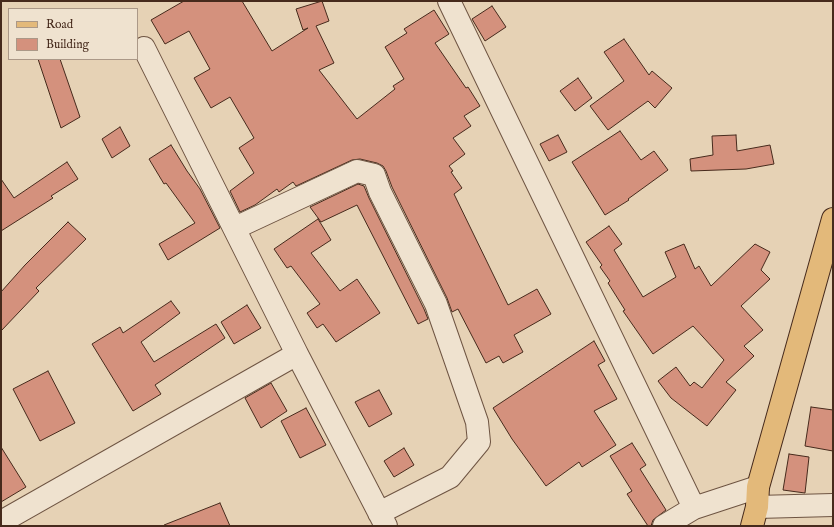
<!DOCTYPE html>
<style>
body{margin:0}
#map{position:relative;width:834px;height:527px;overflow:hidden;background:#e6d2b5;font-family:"IM FELL English",serif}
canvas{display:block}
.frame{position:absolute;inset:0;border:2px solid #462a1c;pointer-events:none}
.legend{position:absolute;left:8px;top:8px;width:130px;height:52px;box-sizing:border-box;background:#efe2cf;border:1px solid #ab9887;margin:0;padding:5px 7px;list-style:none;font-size:12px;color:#462a1c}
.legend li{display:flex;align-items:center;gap:8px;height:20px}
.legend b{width:20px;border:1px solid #ab9887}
</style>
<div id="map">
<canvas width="834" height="527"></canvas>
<div class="frame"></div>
<ul class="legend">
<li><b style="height:5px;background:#e3b97a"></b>Road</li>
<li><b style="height:11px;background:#d4917d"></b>Building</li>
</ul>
</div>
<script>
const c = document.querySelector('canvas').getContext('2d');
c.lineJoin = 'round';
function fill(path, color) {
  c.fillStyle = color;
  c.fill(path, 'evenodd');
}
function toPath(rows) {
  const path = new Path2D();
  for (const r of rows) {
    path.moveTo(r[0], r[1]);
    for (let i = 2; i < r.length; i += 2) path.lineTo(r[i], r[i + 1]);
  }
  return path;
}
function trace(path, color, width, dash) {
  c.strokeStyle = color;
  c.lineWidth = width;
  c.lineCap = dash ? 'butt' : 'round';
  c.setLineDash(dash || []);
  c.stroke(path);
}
const building = toPath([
 [184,1,242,1,272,51,308,28,303,30,296,9,322,1,329,21,316,26,334,63,319,70,357,119,395,89,393,86,404,79,385,47,407,33,404,29,434,10,449,34,435,43,466,88,468,87,480,106,464,116,471,126,453,138,465,154,449,166,453,171,451,172,462,188,454,194,508,305,537,289,551,314,514,335,523,352,503,363,499,356,486,363,458,309,452,312,447,298,392,187,386,171,383,166,377,163,360,159,352,160,296,186,293,182,279,192,277,189,255,205,240,212,230,191,254,173,239,148,254,138,230,97,211,108,194,78,210,69,189,31,165,44,151,20,184,1],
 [492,6,506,27,485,41,472,19,492,6],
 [624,39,649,75,652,71,672,88,655,108,648,101,608,130,590,106,624,81,604,52,624,39],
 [38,59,60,59,80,117,61,128,38,59],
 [578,78,592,98,575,111,560,91,578,78],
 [120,127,130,146,112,158,102,139,120,127],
 [620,131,641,160,654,151,668,170,628,199,629,200,605,215,572,162,620,131],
 [558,135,567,152,549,161,540,144,558,135],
 [736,135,737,151,770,145,774,164,746,169,691,171,690,159,713,155,712,136,736,135],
 [171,145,187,171,200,189,220,228,168,260,159,244,195,223,166,183,164,184,149,159,171,145],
 [67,162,78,179,51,196,53,198,1,231,1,179,14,198,67,162],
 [358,184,364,186,369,198,424,309,428,319,418,324,357,205,321,222,310,207,358,184],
 [318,219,331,240,311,253,340,291,357,279,380,313,336,342,323,324,317,328,307,313,320,304,291,266,287,268,274,249,318,219],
 [68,222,86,239,36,288,39,291,1,331,1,292,25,265,68,222],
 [609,226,622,244,614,250,643,297,676,277,665,252,684,244,695,269,699,266,711,286,755,244,770,252,761,270,770,279,741,306,763,330,744,346,754,356,726,382,736,390,707,426,671,398,658,381,676,367,690,386,694,382,702,388,724,360,693,326,653,354,623,311,625,310,608,283,610,281,600,267,602,265,586,242,609,226],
 [171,301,180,313,141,342,154,362,216,324,225,338,155,385,161,394,133,411,92,344,120,327,123,333,171,301],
 [247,305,261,328,234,344,221,322,247,305],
 [594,341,605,361,598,365,617,399,594,411,616,445,582,467,579,462,546,486,512,439,493,408,594,341],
 [48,371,75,423,40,441,13,389,48,371],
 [271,383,287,411,261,428,245,398,271,383],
 [379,390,392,414,369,427,355,402,379,390],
 [811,407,833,410,833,451,805,446,811,407],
 [306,408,326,445,300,458,281,421,306,408],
 [632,443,646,465,640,469,666,510,653,520,651,526,648,526,627,494,632,491,610,456,632,443],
 [1,447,26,487,1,502,1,447],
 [404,448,414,465,394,477,384,461,404,448],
 [789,454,809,457,805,493,783,490,789,454],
 [220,503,230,526,165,526,164,525,220,503]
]);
fill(building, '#d4917d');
trace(building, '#462a1c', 1);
const minor = toPath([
 [449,1,694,508],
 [144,48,297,354],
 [235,228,357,171,374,175,380,192,436,304,477,422,479,442,450,477,379,513],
 [757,507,833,505],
 [1,522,297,354,386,526],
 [664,526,694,508,758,487]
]);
const major = toPath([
 [752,526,757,507,758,487,833,219]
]);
trace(minor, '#6e5442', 24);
trace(major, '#462a1c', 24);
trace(minor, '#efe2cf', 22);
trace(major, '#e3b97a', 22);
</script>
